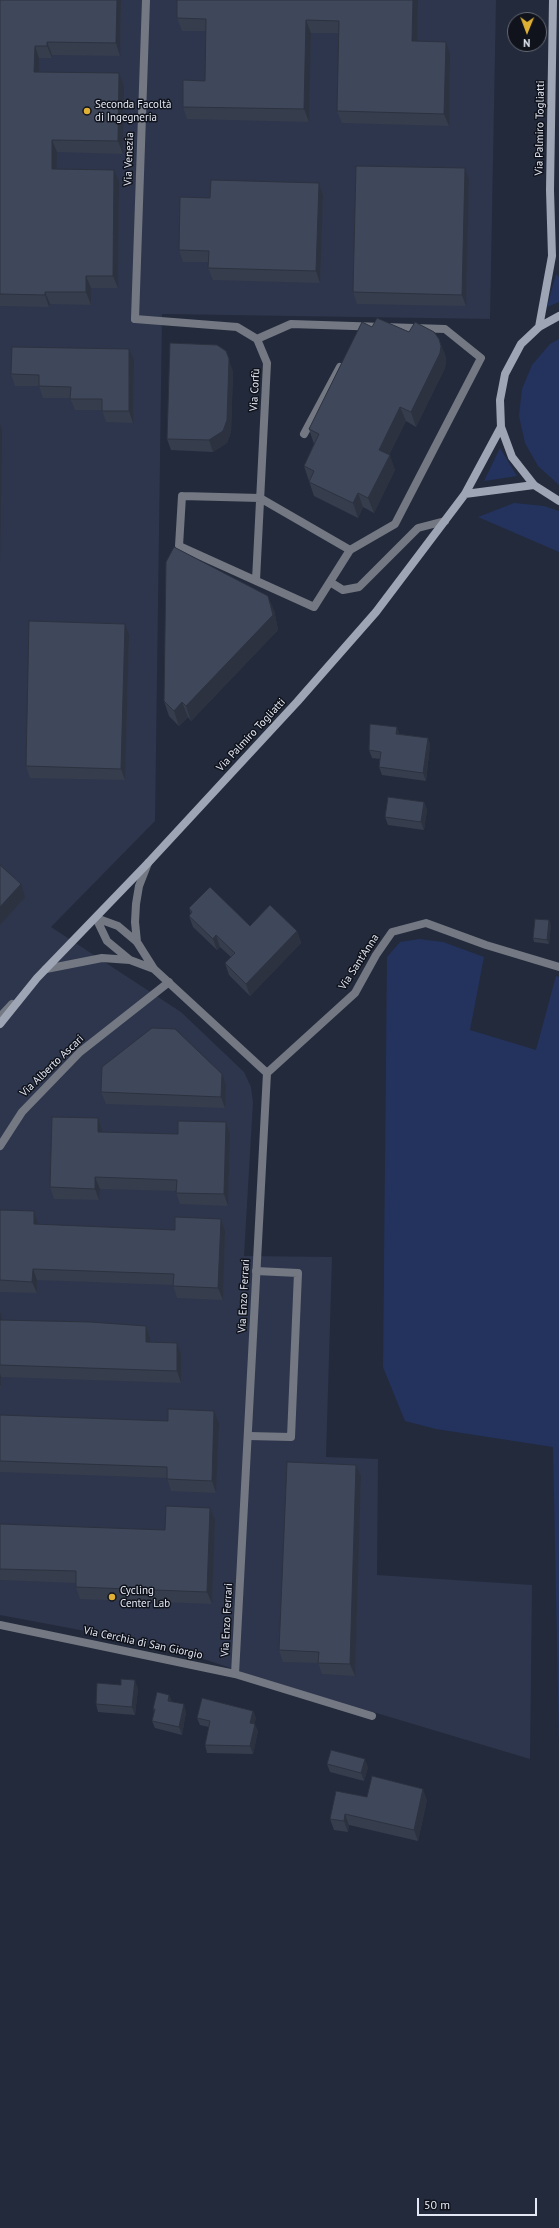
<!DOCTYPE html>
<meta charset="utf-8">
<style>
body{margin:0}
#map{position:relative;width:559px;height:2228px;overflow:hidden;background:#232a3c;font-family:"PT Sans",sans-serif}
canvas{display:block}
.north{position:absolute;left:507px;top:12px;width:40px;height:40px;box-sizing:border-box;background:#10131b;border:1px solid #646872;border-radius:50%;rotate:181deg;font-size:11px;font-weight:700;line-height:16px;text-align:center;color:#e3e8f4}
.north::after{content:'';display:block;margin:auto;width:14px;height:18px;background:#dfb034;clip-path:polygon(50% 0,100% 100%,50% 72%,0 100%)}
.scale{position:absolute;left:417px;top:2198px;width:120px;height:18px;box-sizing:border-box;border:2px solid #e3e8f4;border-top:0;padding-left:5px;font-size:12px;line-height:14px;white-space:nowrap;color:#e3e8f4;-webkit-text-stroke:3px #10131b;paint-order:stroke}
</style>
<div id="map">
<canvas width="559" height="2228"></canvas>
<div class="north">N</div>
<div class="scale">50 m</div>
</div>
<script>
const c = document.querySelector('canvas').getContext('2d');
c.lineJoin = 'round';
function fill(path, color) {
  c.fillStyle = color;
  c.fill(path, 'evenodd');
}
function toPath(rows) {
  const path = new Path2D();
  for (const r of rows) {
    path.moveTo(r[0], r[1]);
    for (let i = 2; i < r.length; i += 2) path.lineTo(r[i], r[i + 1]);
  }
  return path;
}
function trace(path, color, width, dash) {
  c.strokeStyle = color;
  c.lineWidth = width;
  c.lineCap = dash ? 'butt' : 'round';
  c.setLineDash(dash || []);
  c.stroke(path);
}
function drawText(font, color, halo, rows, align = 'center') {
  c.font = font + ' "PT Sans",sans-serif';
  c.lineWidth = 3;
  c.setLineDash([]);
  c.textBaseline = 'middle';
  c.strokeStyle = halo;
  c.fillStyle = color;
  for (const [text, x, y, turn = 0] of rows) {
    c.save();
    c.translate(x, y);
    c.rotate((+turn || 0) * Math.PI / 180);
    c.textAlign = isNaN(turn) ? turn : align;
    if (halo) c.strokeText(text, 0, 0);
    c.fillText(text, 0, 0);
    c.restore();
  }
}
fill(toPath([
 [0,0,496,0,490,319,162,314,155,821,51,927,181,1012,244,1072,251,1087,253,1102,244,1256,332,1257,326,1457,378,1459,377,1575,532,1585,530,1759,266,1680,165,1646,0,1615]
]), '#2e364d');
fill(toPath([
 [556,274,559,277,559,302,547,307],
 [559,339,559,485,538,466,525,443,519,416,522,389,532,365,550,344],
 [500,448,517,476,484,481],
 [514,503,544,506,559,511,559,552,478,517],
 [419,939,443,942,484,957,470,1030,536,1050,556,976,559,977,559,1742,553,1447,436,1429,405,1421,383,1367,387,957,400,942]
]), '#24335d');
trace(toPath([
 [135,319,237,327,257,339,267,363,256,580],
 [257,339,291,324,445,329,481,358,395,524,350,550],
 [304,434,340,367],
 [182,496,260,498,350,550,314,607,179,546,182,496],
 [330,582,343,590,359,587,418,528,445,521],
 [249,1436,291,1437,298,1273,256,1271]
]), '#747882', 8);
trace(toPath([
 [135,319,146,0],
 [96,918,118,926,137,942,154,969,267,1073,235,1674],
 [96,918,107,941,130,960],
 [137,942,135,922,136,904,139,886,148,863],
 [46,969,102,958,130,960,154,969],
 [0,1017,12,1004],
 [267,1073,355,993,376,955,392,932,426,923,486,945,559,967],
 [0,1146,22,1112,80,1052,169,982],
 [0,1625,235,1674,372,1716]
]), '#747882', 8);
trace(toPath([
 [559,316,539,327,521,344,505,374,500,400,501,427,512,457,534,485,559,501],
 [539,327,552,256,550,190,553,0],
 [465,494,534,485],
 [0,1024,37,978,148,863,297,702,376,612,465,494,501,427]
]), '#9ea5b4', 8);
fill(toPath([
 [0,0,121,0,120,56,52,55,52,58,39,58,39,72,119,73,124,86,123,154,57,152,56,169,119,182,118,288,91,288,91,305,50,304,49,307,0,306],
 [418,0,417,41,450,54,449,126,342,123,337,111,339,33,311,33,309,122,187,119,183,107,205,81,206,31,182,31,177,18],
 [465,168,469,179,466,306,357,304,353,292],
 [319,183,323,195,320,283,213,280,208,268,209,262,183,262,179,250,210,198],
 [372,327,409,332,445,354,446,361,445,368,416,427,406,421,389,455,395,470,374,513,363,507,358,518,314,496,304,466,314,444,309,429],
 [134,360,133,423,106,422,102,410,75,410,70,398,43,398,39,386,15,386,11,374],
 [233,371,231,432,227,443,213,452,171,450,167,439],
 [274,610,278,630,191,721,188,717,179,726,169,716,164,701],
 [129,635,125,780,30,778,26,766],
 [399,734,428,738,430,745,426,781,382,775,379,767,380,759,372,758,369,750],
 [424,802,427,810,424,830,388,825,385,817],
 [189,908,250,926,297,931,301,943,250,996,229,975,225,963,231,957,220,947,217,950,193,927,189,916,191,914],
 [551,924,549,944,534,942,533,938],
 [226,1085,225,1108,106,1104,101,1092],
 [98,1118,102,1130,102,1132,178,1134,226,1122,230,1134,228,1206,180,1204,176,1193,176,1191,100,1189,99,1200,54,1199,50,1187],
 [0,1210,34,1211,38,1223,38,1225,175,1230,221,1219,225,1231,223,1300,177,1298,173,1285,37,1280,37,1293,0,1292],
 [0,1311,2,1318,2,1320,150,1338,150,1342,177,1343,181,1354,181,1383,1,1377,1,1388,0,1388],
 [0,1415,219,1423,216,1493,171,1491,167,1478,0,1472],
 [356,1465,361,1476,355,1676,322,1674,318,1663,283,1662,279,1650],
 [210,1508,215,1520,212,1604,80,1599,76,1587,76,1583,0,1580,0,1524,165,1530],
 [121,1685,138,1688,135,1715,98,1712,96,1704],
 [169,1695,172,1702,186,1712,182,1735,155,1728,152,1721,154,1712,153,1709],
 [253,1711,256,1718,254,1724,258,1731,253,1754,207,1753,205,1745,209,1727,200,1725,197,1718],
 [327,1764,368,1767,364,1781,330,1772],
 [367,1797,427,1800,418,1841,349,1825,348,1832,334,1830,330,1819]
]), '#363d4d');
fill(toPath([
 [117,0,121,0,120,56,116,43],
 [413,0,418,0,417,53,412,41],
 [306,20,311,33,309,122,304,109],
 [47,42,52,55,52,58,47,46],
 [446,42,450,54,449,126,444,114],
 [35,46,39,58,39,84,34,72],
 [119,73,124,86,123,154,118,141],
 [52,140,57,152,56,182,52,169],
 [465,168,469,179,466,306,462,295],
 [114,170,119,182,118,288,113,276],
 [319,183,323,195,320,283,316,271],
 [86,276,91,288,91,305,86,292],
 [45,292,50,304,49,307,45,295],
 [439,339,445,354,446,361,445,368,416,427,411,412],
 [129,349,134,360,133,423,129,411],
 [226,351,233,371,231,432,227,443,213,452,209,440],
 [400,407,406,421,384,465,379,450],
 [0,424,2,430,0,566],
 [390,455,395,470,374,513,368,498],
 [358,493,363,507,358,518,353,503],
 [268,596,274,610,278,630,191,721,186,706],
 [125,624,129,635,125,780,121,769],
 [182,702,188,717,179,726,174,711],
 [397,727,400,735,396,734],
 [428,738,430,745,426,781,423,773],
 [424,802,427,810,424,830,421,822],
 [21,884,25,897,0,925,0,907],
 [549,920,551,924,549,944,547,940],
 [297,931,301,943,250,996,246,984],
 [216,935,220,947,217,950,213,939],
 [222,1074,226,1085,225,1108,221,1097],
 [98,1118,102,1130,102,1144,98,1132],
 [226,1122,230,1134,228,1206,224,1194],
 [95,1177,100,1189,99,1200,95,1189],
 [34,1211,38,1223,38,1236,34,1224],
 [221,1219,225,1231,223,1300,218,1288],
 [33,1269,37,1280,37,1293,32,1282],
 [0,1311,2,1318,2,1331,0,1325],
 [146,1326,150,1338,150,1354,146,1342],
 [177,1343,181,1354,181,1383,177,1371],
 [0,1373,1,1377,1,1388,0,1385],
 [214,1411,219,1423,216,1493,212,1481],
 [356,1465,361,1476,355,1676,350,1664],
 [210,1508,215,1520,212,1604,207,1592],
 [135,1680,138,1688,135,1715,132,1707],
 [169,1695,172,1703,168,1701],
 [184,1704,186,1712,182,1735,179,1727],
 [253,1711,256,1718,253,1730,250,1723],
 [255,1724,258,1731,253,1754,250,1746],
 [365,1759,368,1767,364,1781,361,1773],
 [423,1789,427,1800,418,1841,414,1830],
 [345,1814,349,1825,348,1832,344,1821]
]), '#2c323f');
const building = toPath([
 [0,0,117,0,116,43,47,42,47,46,35,46,34,72,119,73,118,141,52,140,52,169,114,170,113,276,86,276,86,292,45,292,45,295,0,294,0,0],
 [177,0,413,0,412,41,446,42,444,114,337,111,339,21,306,20,304,109,183,107,183,80,205,81,206,19,177,18,177,0],
 [356,166,465,168,462,295,353,292,356,166],
 [211,180,319,183,316,271,208,268,209,251,179,250,180,197,210,198,211,180],
 [377,318,409,332,415,322,434,332,439,339,441,346,440,353,411,412,400,407,379,450,390,455,368,498,358,493,353,503,309,482,314,471,304,466,319,434,309,429,362,322,372,327,377,318],
 [170,343,217,345,226,351,229,359,227,420,223,431,209,440,167,439,170,343],
 [12,347,129,349,129,411,102,411,102,399,70,399,71,387,39,386,39,375,11,374,12,347],
 [174,547,268,596,273,615,186,706,182,702,174,711,164,701,166,562,174,547],
 [29,621,125,624,121,769,26,766,29,621],
 [370,724,397,727,396,734,428,738,423,773,379,767,381,752,369,750,370,724],
 [388,797,424,802,421,822,385,817,388,797],
 [0,865,21,884,0,907,0,865],
 [210,887,250,926,270,905,297,931,246,984,225,963,235,953,216,935,213,939,189,916,192,912,189,908,210,887],
 [535,919,549,920,547,940,533,938,535,919],
 [152,1028,175,1029,222,1074,221,1097,101,1092,102,1067,152,1028],
 [52,1117,98,1118,98,1132,178,1134,178,1121,226,1122,224,1194,176,1193,177,1180,95,1177,95,1189,50,1187,52,1117],
 [0,1210,34,1211,34,1224,175,1230,175,1217,221,1219,218,1288,173,1286,174,1274,33,1269,32,1282,0,1280,0,1210],
 [0,1320,90,1322,146,1326,146,1342,177,1343,177,1371,0,1365,0,1320],
 [168,1409,214,1411,212,1481,167,1479,167,1467,0,1461,0,1415,168,1421,168,1409],
 [287,1462,356,1465,350,1664,318,1663,319,1652,279,1650,287,1462],
 [166,1506,210,1508,207,1592,76,1587,76,1571,0,1569,0,1524,165,1530,166,1506],
 [121,1679,135,1680,132,1707,96,1704,97,1683,121,1685,121,1679],
 [157,1692,169,1695,168,1701,184,1704,179,1727,152,1721,155,1709,153,1709,157,1692],
 [202,1698,253,1711,250,1723,255,1724,250,1746,205,1745,210,1721,197,1718,202,1698],
 [331,1750,365,1759,361,1773,327,1764,331,1750],
 [372,1776,423,1789,414,1830,345,1814,344,1821,330,1819,336,1791,367,1797,372,1776]
]);
fill(building, '#3f475a');
trace(building, '#2c323f', 1);
for (const [x, y, r, color] of [
 [87,111,4,"#dfb034"],
 [112,1597,4,"#dfb034"]
]) {
  const dot = new Path2D();
  dot.arc(x, y, r, 0, 2 * Math.PI);
  c.fillStyle = color;
  c.fill(dot);
  trace(dot, '#10131b', 1.5);
}
drawText('11px', '#e3e8f4', '#10131b', [
 ["Seconda Facoltà",95,105],
 ["di Ingegneria",95,118],
 ["Cycling",120,1591],
 ["Center Lab",120,1604]
], 'left');
drawText('11px', '#e3e8f4', '#10131b', [
 ["Via Palmiro Togliatti",540,128,-89],
 ["Via Venezia",129,159,-88],
 ["Via Corfù",255,390,-87],
 ["Via Palmiro Togliatti",251,735,-47],
 ["Via Sant'Anna",359,962,-57],
 ["Via Alberto Ascari",52,1066,-44],
 ["Via Enzo Ferrari",244,1296,-87],
 ["Via Enzo Ferrari",227,1620,-87],
 ["Via Cerchia di San Giorgio",143,1643,12]
]);
</script>
